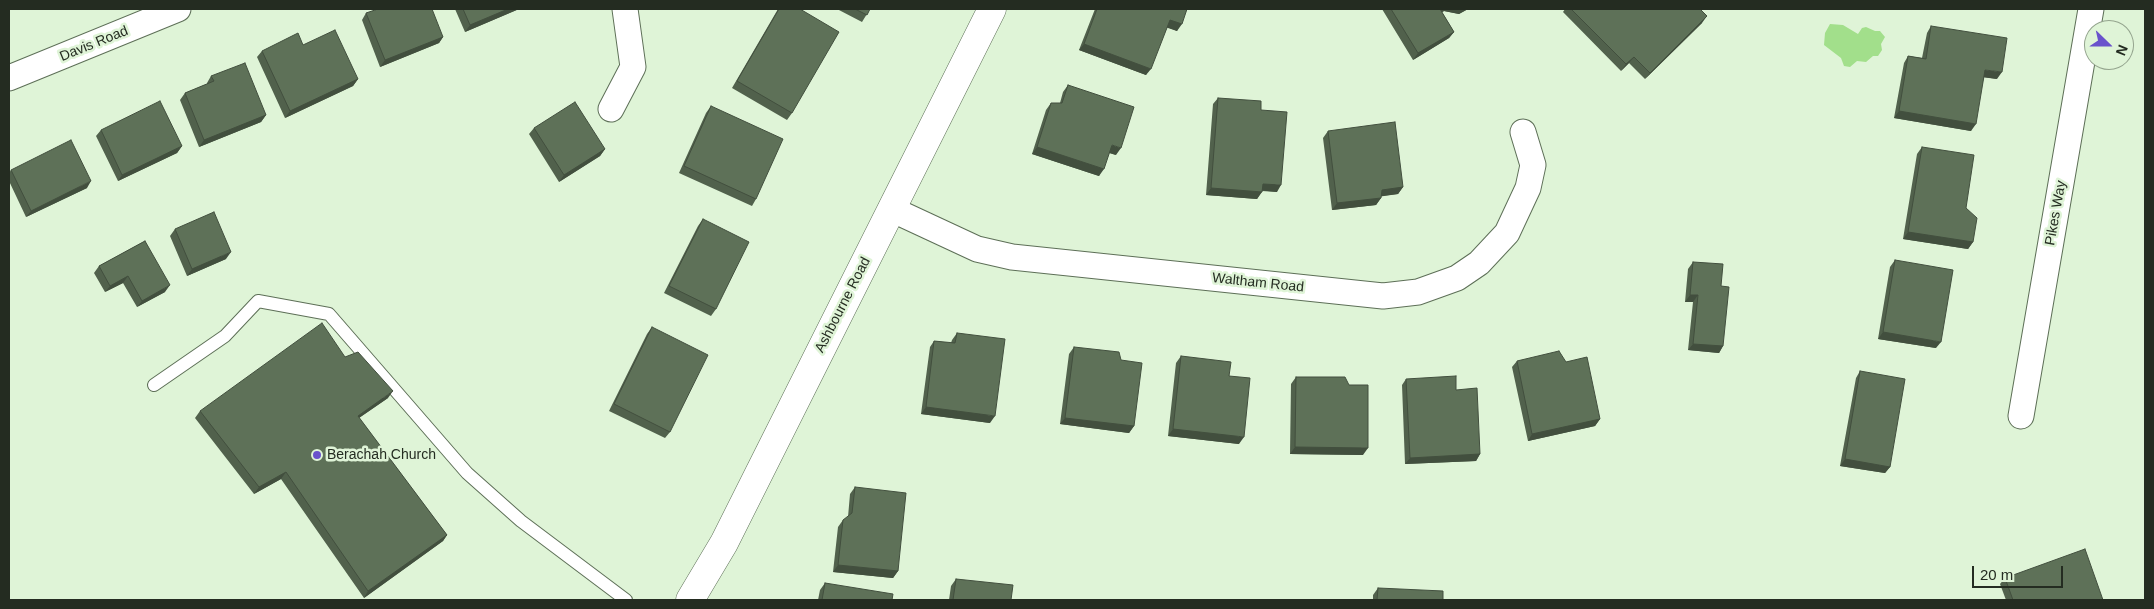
<!DOCTYPE html>
<style>
body{margin:0}
#map{position:relative;width:2154px;height:609px;overflow:hidden;background:#dff4d7;font-family:Arial,sans-serif}
canvas{display:block}
.frame{position:absolute;inset:0;border:10px solid #242c21;pointer-events:none}
.north{position:absolute;left:2084px;top:20px;width:50px;height:50px;box-sizing:border-box;background:#dff4d7;border:1px solid #94a48e;border-radius:50%;rotate:112deg;font-size:14px;font-weight:700;line-height:20px;text-align:center;color:#242c21}
.north::after{content:'';display:block;margin:auto;width:18px;height:22px;background:#6a52cc;clip-path:polygon(50% 0,100% 100%,50% 72%,0 100%)}
.scale{position:absolute;left:1972px;top:566px;width:91px;height:22px;box-sizing:border-box;border:2px solid #242c21;border-top:0;padding-left:6px;font-size:15px;line-height:18px;white-space:nowrap;color:#242c21;-webkit-text-stroke:4px #dff4d7;paint-order:stroke}
</style>
<div id="map">
<canvas width="2154" height="609"></canvas>
<div class="frame"></div>
<div class="north">N</div>
<div class="scale">20 m</div>
</div>
<script>
const c = document.querySelector('canvas').getContext('2d');
c.lineJoin = 'round';
function fill(path, color) {
  c.fillStyle = color;
  c.fill(path, 'evenodd');
}
function toPath(rows) {
  const path = new Path2D();
  for (const r of rows) {
    path.moveTo(r[0], r[1]);
    for (let i = 2; i < r.length; i += 2) path.lineTo(r[i], r[i + 1]);
  }
  return path;
}
function trace(path, color, width, dash) {
  c.strokeStyle = color;
  c.lineWidth = width;
  c.lineCap = dash ? 'butt' : 'round';
  c.setLineDash(dash || []);
  c.stroke(path);
}
function drawText(font, color, halo, rows, align = 'center') {
  c.font = font + ' Arial,sans-serif';
  c.lineWidth = 5;
  c.setLineDash([]);
  c.textBaseline = 'middle';
  c.strokeStyle = halo;
  c.fillStyle = color;
  for (const [text, x, y, turn = 0] of rows) {
    c.save();
    c.translate(x, y);
    c.rotate((+turn || 0) * Math.PI / 180);
    c.textAlign = isNaN(turn) ? turn : align;
    if (halo) c.strokeText(text, 0, 0);
    c.fillText(text, 0, 0);
    c.restore();
  }
}
fill(toPath([
 [1830,24,1843,25,1858,34,1862,28,1866,27,1875,31,1880,31,1885,37,1881,44,1882,50,1878,56,1873,56,1866,62,1857,61,1850,67,1844,66,1841,58,1824,45,1825,33]
]), '#a2df8b');
const lane = toPath([
 [154,385,225,336,258,301,329,314,467,473,521,521,626,600]
]);
const street = toPath([
 [9,78,178,9],
 [611,109,633,67,625,9],
 [891,209,977,249,1012,257,1383,296,1418,292,1457,278,1479,263,1507,233,1528,188,1533,165,1523,132],
 [2021,416,2091,9]
]);
const secondary = toPath([
 [690,600,724,543,992,9]
]);
trace(lane, '#5d6f57', 14);
trace(street, '#5d6f57', 27);
trace(secondary, '#5d6f57', 29);
trace(lane, '#fff', 12);
trace(street, '#fff', 25);
trace(secondary, '#fff', 28);
fill(toPath([
 [455,9,519,9,465,32],
 [778,9,800,9,792,113,787,120,732,88],
 [837,9,870,9,862,22],
 [1095,9,1187,9,1177,31,1167,27,1146,75,1079,50],
 [1382,9,1468,9,1459,14,1444,11,1442,12,1454,32,1449,38,1413,60],
 [1565,9,1700,9,1702,23,1645,79,1629,63,1621,71,1563,12],
 [366,13,443,37,439,43,380,67,362,20],
 [1931,26,1997,79,1984,77,1971,131,1894,118,1904,63,1908,56,1922,58,1927,33],
 [262,51,358,79,353,86,285,118,257,57],
 [211,76,266,115,261,122,199,147,180,100,185,93,207,84,207,83],
 [1068,85,1116,155,1109,153,1099,176,1032,154,1046,110,1051,103,1060,103,1063,92],
 [1218,98,1261,110,1277,192,1262,191,1257,199,1206,195,1213,104],
 [711,106,756,199,752,206,679,173,706,113],
 [534,128,605,149,600,156,559,182,529,134],
 [101,130,182,146,177,153,118,181,96,136],
 [1328,131,1403,187,1398,194,1381,196,1381,198,1376,205,1332,210,1323,138],
 [1922,147,1966,208,1973,242,1968,249,1903,239,1917,154],
 [11,170,87,188,26,217,9,181,9,173],
 [703,219,716,309,711,316,664,293,698,226],
 [175,229,226,259,187,276,170,236],
 [145,241,165,292,137,307,123,283,105,292,94,273,99,266],
 [1895,260,1936,348,1878,339,1890,267],
 [1693,262,1721,286,1723,346,1719,353,1688,350,1693,302,1685,302,1688,269],
 [652,327,670,432,665,438,609,411,647,334],
 [957,333,990,423,921,414,930,347,934,341,951,343,952,340],
 [1074,347,1134,426,1129,433,1060,424,1069,354],
 [1181,356,1229,376,1239,444,1168,436,1176,363],
 [1517,361,1600,419,1595,426,1528,441,1512,367],
 [1860,371,1890,467,1885,473,1840,466,1856,378],
 [1296,377,1349,385,1363,455,1290,454,1291,384],
 [1406,379,1456,390,1480,454,1476,461,1405,464,1402,385],
 [388,398,359,418,447,535,443,541,364,598,281,479,254,494,195,418,200,411],
 [855,487,898,571,893,578,833,572,838,527,843,520,848,517,850,494],
 [2005,578,2103,600,2006,600,2000,584],
 [956,579,1011,600,949,600,951,586],
 [825,583,892,600,818,600,820,590],
 [1378,588,1443,600,1373,600,1373,595]
]), '#51614c');
fill(toPath([
 [508,9,519,9,465,32,470,25],
 [1441,9,1468,9,1459,14,1444,11,1436,16],
 [1707,16,1702,23,1645,79,1650,73],
 [1170,20,1182,24,1177,31,1165,27],
 [1454,32,1449,38,1413,60,1418,53],
 [443,37,439,43,380,67,385,60],
 [1084,44,1151,69,1146,75,1079,50],
 [1634,57,1629,63,1621,71,1626,64],
 [1985,70,2002,72,1997,79,1981,77],
 [358,79,353,86,285,118,290,111],
 [1899,111,1976,124,1971,131,1894,118],
 [266,115,261,122,199,147,204,140],
 [1112,145,1121,148,1116,155,1107,152],
 [182,146,177,153,118,181,122,175],
 [1037,147,1104,169,1099,176,1032,154],
 [605,149,600,156,559,182,564,175],
 [91,181,87,188,26,217,31,211],
 [1263,184,1281,185,1277,192,1258,190],
 [1403,187,1398,194,1377,197,1382,190],
 [1211,188,1262,192,1257,199,1206,195],
 [1381,198,1376,205,1332,210,1337,203],
 [1908,232,1973,242,1968,249,1903,239],
 [231,252,226,259,187,276,192,269],
 [128,276,123,283,105,292,110,286],
 [170,285,165,292,137,307,142,301],
 [1690,295,1698,295,1693,302,1685,302],
 [1883,332,1941,342,1936,348,1878,339],
 [1693,344,1723,346,1719,353,1688,350],
 [393,391,388,398,353,422,358,416],
 [926,407,995,416,990,423,921,414],
 [1065,418,1134,426,1129,433,1060,424],
 [1600,419,1595,426,1528,441,1532,434],
 [1173,429,1244,437,1239,444,1168,436],
 [1295,447,1368,448,1363,455,1290,454],
 [1480,454,1476,461,1405,464,1410,458],
 [1845,459,1890,467,1885,473,1840,466],
 [286,472,281,479,254,494,259,487],
 [447,535,443,541,364,598,368,591],
 [838,565,898,571,893,578,833,572]
]), '#424f3e');
const building = toPath([
 [378,9,432,9,443,37,385,60,366,13,378,9],
 [463,9,508,9,470,25,463,9],
 [779,9,800,9,839,32,792,113,737,81,779,9],
 [855,9,870,9,867,15,855,9],
 [1097,9,1187,9,1182,24,1170,20,1151,69,1084,44,1097,9],
 [1391,9,1441,9,1440,9,1454,32,1418,53,1391,9],
 [1571,9,1700,9,1707,16,1650,73,1634,57,1626,64,1571,9],
 [1931,26,2007,38,2002,72,1985,70,1976,124,1899,111,1908,56,1926,59,1931,26],
 [335,30,358,79,290,111,262,51,298,33,303,45,335,30],
 [245,63,266,115,204,140,185,93,214,81,211,76,245,63],
 [1068,85,1134,107,1121,148,1112,145,1104,169,1037,147,1051,103,1062,103,1068,85],
 [1218,98,1261,101,1261,110,1287,112,1281,185,1263,184,1262,192,1211,188,1218,98],
 [160,101,182,146,122,175,101,130,160,101],
 [575,102,605,149,564,175,534,128,575,102],
 [711,106,783,139,756,199,684,166,711,106],
 [1395,122,1403,187,1382,190,1381,198,1337,203,1328,131,1395,122],
 [71,140,91,181,31,211,11,170,71,140],
 [1922,147,1974,155,1966,208,1977,218,1973,242,1908,232,1922,147],
 [214,212,231,252,192,269,175,229,214,212],
 [703,219,749,242,716,309,669,286,703,219],
 [145,241,170,285,142,301,128,276,110,286,99,266,145,241],
 [1895,260,1953,270,1941,342,1883,332,1895,260],
 [1693,262,1723,264,1721,286,1729,287,1723,346,1693,344,1698,295,1690,295,1693,262],
 [322,323,345,357,358,352,393,391,358,416,447,535,368,591,286,472,259,487,200,411,322,323],
 [652,327,708,355,670,432,614,404,652,327],
 [957,333,1005,339,995,416,926,407,934,341,955,343,957,333],
 [1074,347,1119,352,1121,360,1142,363,1134,426,1065,418,1074,347],
 [1559,351,1566,362,1587,357,1600,419,1532,434,1517,361,1559,351],
 [1181,356,1231,362,1229,376,1250,378,1244,437,1173,429,1181,356],
 [1860,371,1905,379,1890,467,1845,459,1860,371],
 [1456,376,1456,390,1477,388,1480,454,1410,458,1406,379,1456,376],
 [1296,377,1345,377,1349,385,1368,385,1368,448,1295,447,1296,377],
 [855,487,906,493,898,571,838,565,843,520,852,513,855,487],
 [2085,549,2103,600,2013,600,2005,578,2085,549],
 [956,579,1013,585,1011,600,953,600,956,579],
 [825,583,893,594,892,600,822,600,825,583],
 [1378,588,1443,591,1443,600,1377,600,1378,588]
]);
fill(building, '#5e7158');
trace(building, '#424f3e', 1);
for (const [x, y, r, color] of [
 [317,455,5,"#6a52cc"]
]) {
  const dot = new Path2D();
  dot.arc(x, y, r, 0, 2 * Math.PI);
  c.fillStyle = color;
  c.fill(dot);
  trace(dot, '#dff4d7', 2);
}
drawText('14px', '#242c21', '#dff4d7', [
 ["Davis Road",94,44,-22],
 ["Pikes Way",2056,213,-80],
 ["Waltham Road",1258,283,6],
 ["Ashbourne Road",843,305,-63]
]);
drawText('14px', '#242c21', '#dff4d7', [
 ["Berachah Church",327,455]
], 'left');
</script>
